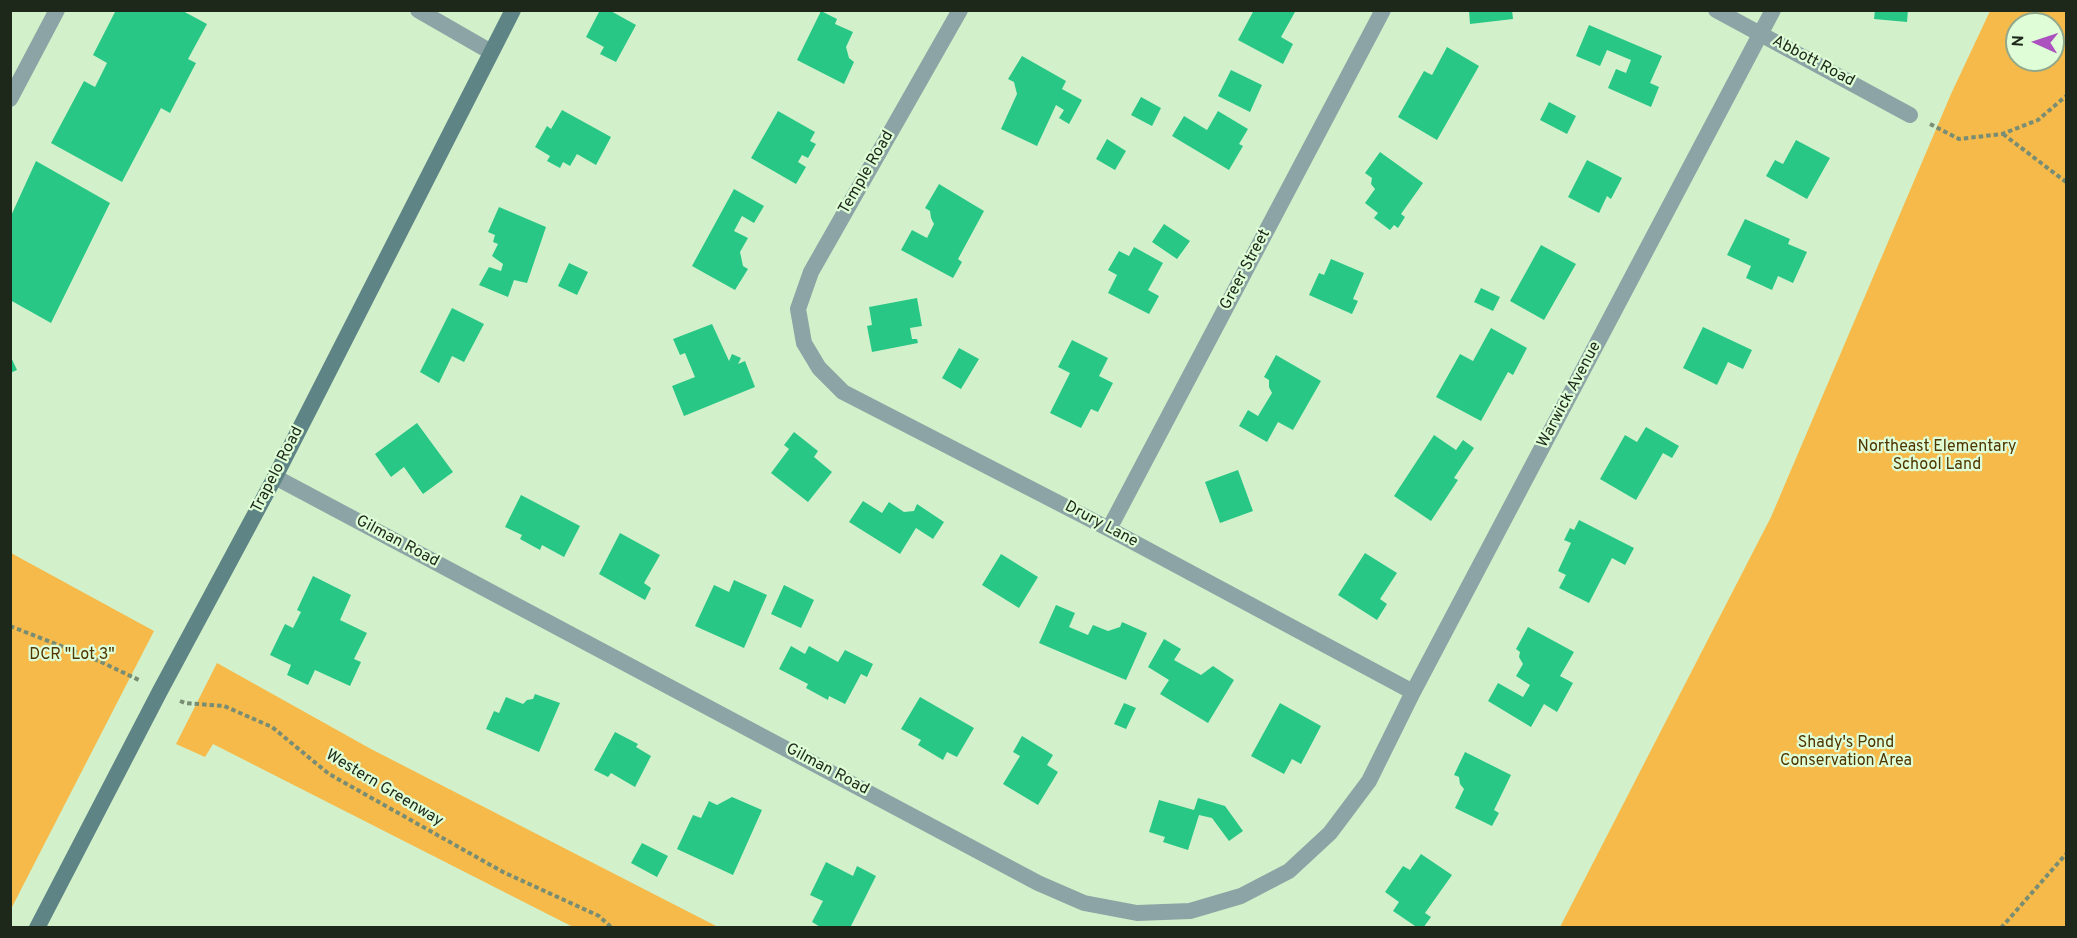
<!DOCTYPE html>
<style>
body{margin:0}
#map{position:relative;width:2077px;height:938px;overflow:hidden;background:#d2f1ca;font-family:Overpass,sans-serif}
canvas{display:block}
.frame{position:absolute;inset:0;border:12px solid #1d281a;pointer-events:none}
.north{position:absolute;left:2005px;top:12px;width:60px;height:60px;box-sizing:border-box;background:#dffed7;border:2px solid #91a88b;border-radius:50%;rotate:273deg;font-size:16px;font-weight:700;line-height:24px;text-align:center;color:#1d281a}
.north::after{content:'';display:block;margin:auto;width:21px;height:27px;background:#ab52bf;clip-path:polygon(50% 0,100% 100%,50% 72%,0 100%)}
</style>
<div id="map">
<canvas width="2077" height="938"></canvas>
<div class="frame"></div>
<div class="north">N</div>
</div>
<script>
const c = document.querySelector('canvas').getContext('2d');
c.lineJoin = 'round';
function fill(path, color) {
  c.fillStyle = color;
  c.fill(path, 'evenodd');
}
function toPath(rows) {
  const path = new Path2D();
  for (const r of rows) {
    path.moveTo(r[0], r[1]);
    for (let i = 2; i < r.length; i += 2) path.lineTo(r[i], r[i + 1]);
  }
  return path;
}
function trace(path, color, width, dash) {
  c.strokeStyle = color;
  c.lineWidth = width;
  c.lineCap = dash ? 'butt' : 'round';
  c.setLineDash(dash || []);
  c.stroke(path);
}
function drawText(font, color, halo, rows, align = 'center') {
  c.font = font + ' Overpass,sans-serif';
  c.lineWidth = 4.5;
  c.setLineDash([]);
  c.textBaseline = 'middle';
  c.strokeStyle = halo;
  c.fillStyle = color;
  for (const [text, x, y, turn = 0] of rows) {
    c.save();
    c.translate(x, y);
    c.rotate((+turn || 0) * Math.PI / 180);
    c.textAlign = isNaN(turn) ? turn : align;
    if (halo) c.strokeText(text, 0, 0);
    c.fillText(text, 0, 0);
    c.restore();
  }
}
fill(toPath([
 [1990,11,2066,11,2066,927,1560,927,1771,517,1951,94],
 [2017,24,2053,24,2053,60,2017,60],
 [11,553,154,631,11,909],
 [217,663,371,749,718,927,573,927,213,744,205,757,176,744]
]), '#f6ba4a');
fill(toPath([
 [116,10,181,10,207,24,188,59,196,63,170,113,161,108,122,182,51,143,84,81,95,87,107,63,93,55],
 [600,10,609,10,636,25,616,62,600,54,604,47,586,37],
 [1254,10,1295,12,1281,37,1293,44,1283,64,1238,40],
 [1469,10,1512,10,1513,19,1470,24],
 [1875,10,1908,10,1907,22,1874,19],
 [821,11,837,19,835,24,853,32,846,47,849,58,854,62,844,84,797,60],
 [1589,25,1662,56,1650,83,1659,87,1651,107,1608,88,1616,69,1626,73,1631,60,1607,50,1600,66,1576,56],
 [1447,47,1479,66,1437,140,1398,117,1424,71,1432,75],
 [1022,56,1066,81,1062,89,1082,100,1069,124,1059,118,1064,110,1056,105,1037,146,1001,129,1017,94,1014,82,1008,79],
 [1231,70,1262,85,1250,112,1218,96],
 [1141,97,1161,108,1152,126,1131,115],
 [1549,102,1576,116,1567,134,1540,120],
 [562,110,611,137,596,165,577,154,570,166,563,162,560,168,547,161,550,156,535,147,547,126,551,129],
 [778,111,815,132,810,141,816,144,808,158,802,155,798,162,806,167,796,184,751,158],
 [1218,111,1248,129,1239,144,1243,146,1229,170,1172,136,1184,116,1207,130],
 [1107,139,1126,151,1115,170,1096,159],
 [1796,140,1830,158,1807,199,1766,176,1775,160,1783,164],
 [1380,152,1423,183,1401,214,1405,217,1398,228,1394,225,1390,230,1374,218,1378,213,1365,203,1375,189,1371,184,1372,178,1365,173],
 [1587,160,1622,178,1611,199,1607,196,1599,213,1568,197],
 [36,161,110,203,51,323,10,300,10,218],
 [939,184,984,211,958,259,962,262,953,278,901,250,912,230,927,238,934,224,931,218,930,211,925,208],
 [734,189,764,206,754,223,742,216,734,231,748,238,740,252,743,266,748,269,735,290,692,266],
 [499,207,546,227,527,283,514,280,508,297,479,285,489,267,501,271,503,264,492,256,498,244,493,242,495,235,488,232],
 [1745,219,1790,239,1788,244,1807,252,1793,283,1778,276,1772,290,1746,278,1751,266,1727,255],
 [1164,224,1190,241,1177,259,1152,242],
 [1541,245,1576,264,1544,320,1510,301],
 [1134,247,1163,263,1148,290,1159,296,1149,314,1108,293,1117,275,1108,270,1119,251,1129,256],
 [1331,259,1364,273,1353,299,1358,301,1352,314,1309,295,1319,273,1324,275],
 [569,263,588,272,577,295,558,286],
 [1481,288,1500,297,1493,311,1474,302],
 [917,298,922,326,910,328,912,339,917,339,918,343,872,352,867,326,872,325,869,307],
 [452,308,484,324,464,362,452,356,439,383,420,372],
 [712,324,729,361,732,354,741,358,738,364,745,361,755,387,684,416,672,386,695,377,685,353,680,355,673,339],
 [1703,327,1752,350,1743,369,1728,362,1717,385,1683,368],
 [1491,328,1527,348,1513,375,1508,372,1481,421,1436,397,1460,354,1473,361],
 [1072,340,1108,358,1099,376,1113,383,1098,412,1091,409,1081,428,1050,413,1070,373,1058,367],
 [959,348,979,359,961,389,942,378],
 [10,355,17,370,10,373],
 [1276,355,1321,381,1293,430,1278,422,1267,442,1239,426,1248,410,1258,416,1272,393,1269,387,1269,380,1264,377],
 [417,423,453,472,423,494,404,467,391,477,375,454],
 [1646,427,1679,446,1672,458,1663,453,1636,500,1600,479,1625,435,1637,442],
 [794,432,818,451,814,457,832,472,808,502,771,473,789,449,784,445],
 [1434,435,1456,450,1463,440,1474,448,1454,478,1458,480,1431,521,1394,496],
 [1238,470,1253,511,1220,523,1205,482],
 [521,495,580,526,564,557,542,545,540,550,520,539,522,535,505,527],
 [863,501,882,513,889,502,904,512,914,511,917,504,944,522,933,539,916,528,900,554,849,522],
 [1579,520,1634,548,1625,565,1612,558,1589,603,1559,588,1566,575,1558,571,1571,543,1564,540,1570,528,1574,530],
 [620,533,660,555,644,583,651,588,645,600,599,574],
 [1365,553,1397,573,1380,599,1387,604,1377,620,1338,595],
 [1001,554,1038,577,1019,608,982,585],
 [313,576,351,595,340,620,367,633,354,659,361,662,350,686,315,670,308,685,287,675,291,665,270,655,285,624,293,628,301,612,297,610],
 [734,580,767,595,744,648,695,626,714,585,729,592],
 [784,585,814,600,801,628,771,614],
 [1056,605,1075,613,1069,627,1088,635,1093,625,1108,631,1120,627,1122,622,1147,633,1126,680,1039,643],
 [1528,627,1574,652,1560,676,1573,683,1557,712,1544,704,1531,727,1488,701,1498,683,1523,697,1530,685,1516,676,1523,664,1519,657,1520,652,1516,649],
 [1164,639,1181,649,1174,660,1201,675,1213,666,1234,680,1208,723,1160,694,1169,680,1148,667],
 [791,646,805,654,809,646,838,662,845,650,873,664,867,677,861,674,845,704,829,696,828,700,806,688,808,684,779,669],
 [535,694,560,703,539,752,486,729,494,711,499,713,506,697,523,704,527,700,533,699],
 [920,697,974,728,957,757,947,752,943,760,918,745,921,740,901,729],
 [1124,703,1136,708,1126,729,1114,724],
 [1280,703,1321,726,1301,764,1292,759,1284,774,1251,756],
 [615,732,638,744,636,747,651,756,635,787,611,773,608,777,594,770],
 [1022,736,1053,755,1047,765,1058,772,1038,805,1003,784,1020,756,1013,752],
 [1465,752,1511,775,1494,810,1499,813,1492,826,1455,808,1464,789,1460,784,1459,777,1454,775],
 [732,797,762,810,733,875,677,849,693,815,701,818,709,801,717,805],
 [1198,798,1225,806,1243,831,1229,841,1212,818,1199,815,1188,850,1163,842,1165,837,1149,832,1159,800,1194,810],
 [642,843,668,856,657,877,631,863],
 [1421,854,1452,875,1425,913,1431,917,1423,928,1418,928,1393,911,1399,902,1385,892,1403,866,1410,870],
 [826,862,853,876,857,866,876,876,850,928,822,928,812,922,823,901,810,895]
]), '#28c786');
trace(toPath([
 [1930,124,1959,139,2002,134,2038,120,2066,96],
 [2003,134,2066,182],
 [10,626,99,661,141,681],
 [180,701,185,703,224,706,272,727,329,774,503,872,599,916,612,928],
 [2001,928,2066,854]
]), '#788d73', 4, [4.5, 3]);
trace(toPath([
 [418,10,491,52],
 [960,10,811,272,798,309,804,343,819,368,843,392,1109,529,1413,692],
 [1716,10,1910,115],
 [10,99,57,10],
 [275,477,1038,883,1084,903,1137,913,1190,911,1241,896,1289,871,1330,833,1369,781,1413,692,1773,10],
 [1109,529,1383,10]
]), '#8ca4a5', 16);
trace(toPath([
 [37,928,160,691,275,477,513,10]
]), '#5f8486', 16);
drawText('16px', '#1d281a', '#dffed7', [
 ["Abbott Road",1813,62,28],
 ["Temple Road",867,173,-60],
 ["Greer Street",1246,270,-62],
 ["Warwick Avenue",1570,395,-62],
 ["Trapelo Road",278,470,-63],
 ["Drury Lane",1101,525,28],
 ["Gilman Road",397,542,28],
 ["Gilman Road",827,770,28],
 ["Western Greenway",384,789,31]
]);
drawText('16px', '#4f3500', '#dffed7', [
 ["Northeast Elementary",1937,448],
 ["School Land",1937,466],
 ["DCR \"Lot 3\"",72,656],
 ["Shady's Pond",1846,744],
 ["Conservation Area",1846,762]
]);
</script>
